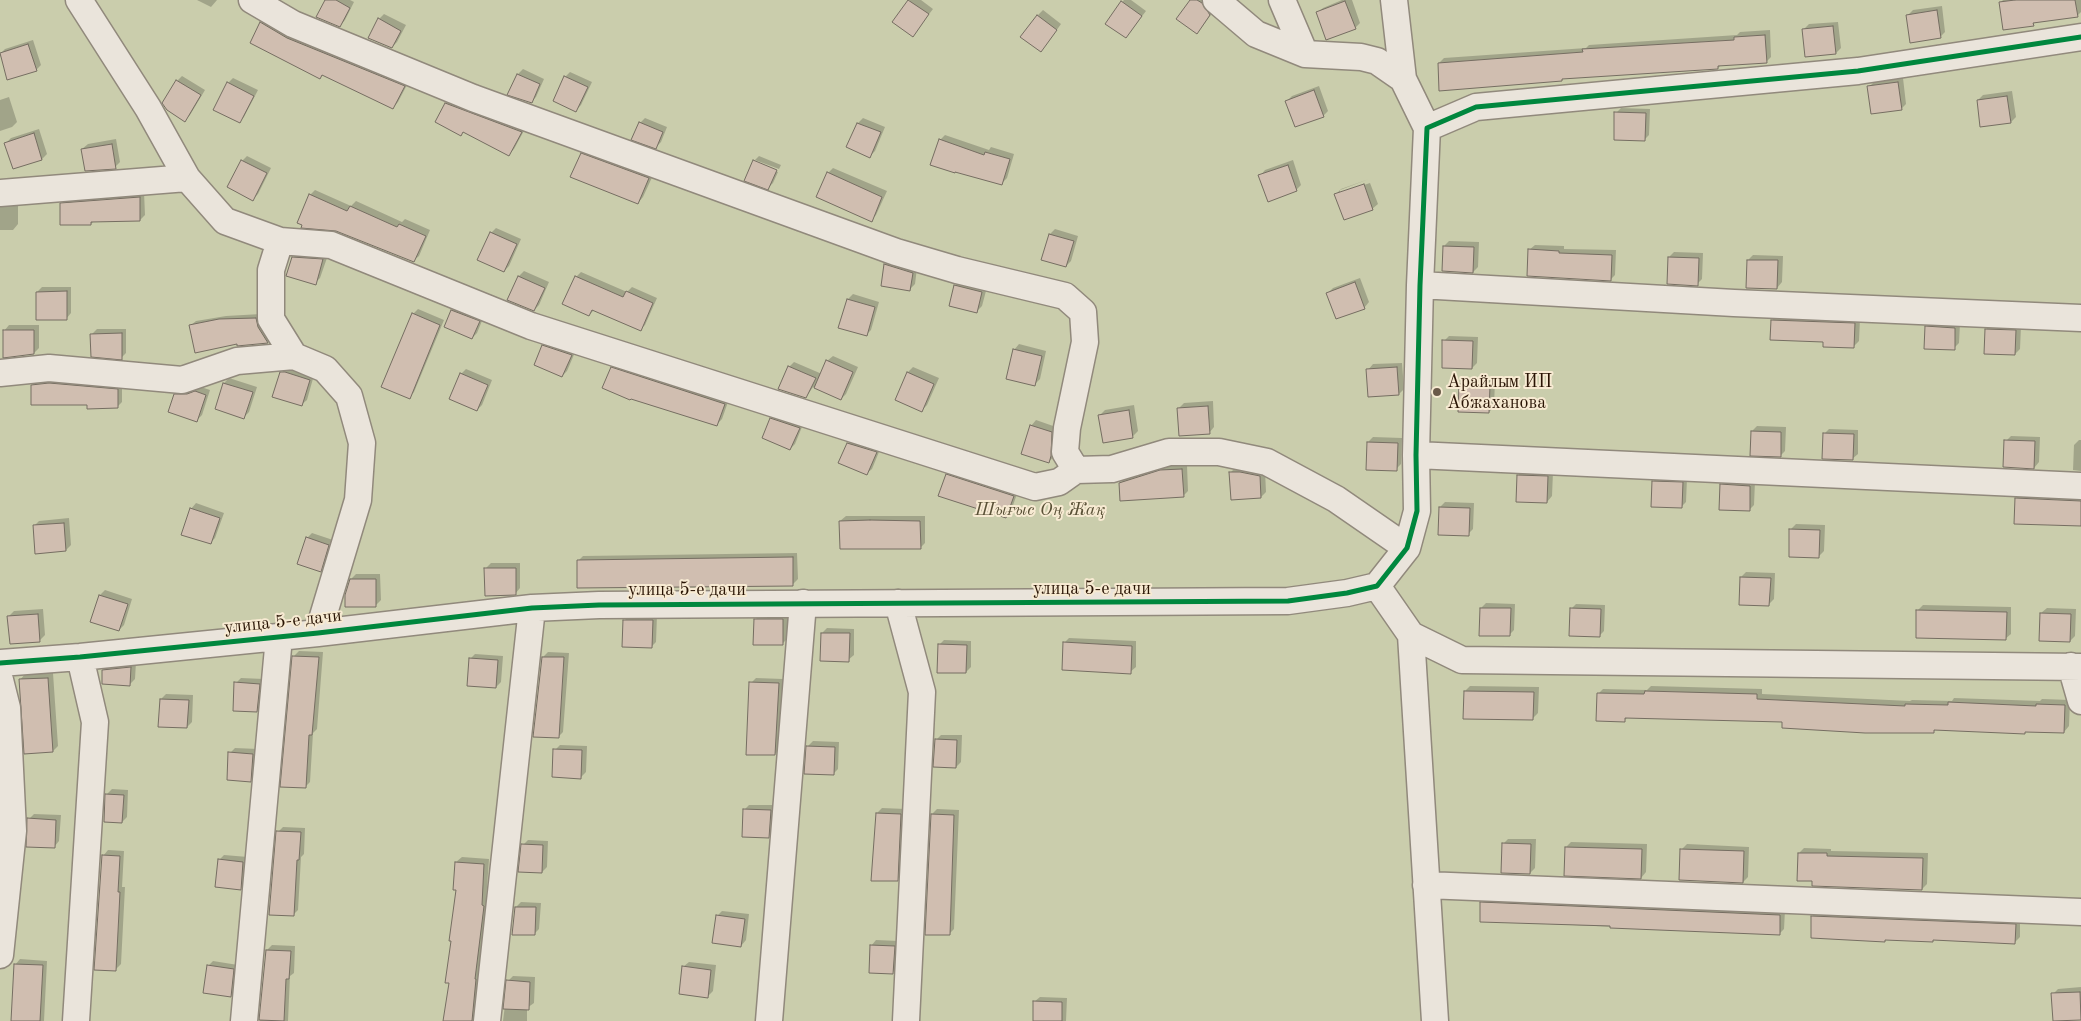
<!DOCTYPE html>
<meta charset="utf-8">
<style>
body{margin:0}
canvas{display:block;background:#e5dac7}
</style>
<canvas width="2081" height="1021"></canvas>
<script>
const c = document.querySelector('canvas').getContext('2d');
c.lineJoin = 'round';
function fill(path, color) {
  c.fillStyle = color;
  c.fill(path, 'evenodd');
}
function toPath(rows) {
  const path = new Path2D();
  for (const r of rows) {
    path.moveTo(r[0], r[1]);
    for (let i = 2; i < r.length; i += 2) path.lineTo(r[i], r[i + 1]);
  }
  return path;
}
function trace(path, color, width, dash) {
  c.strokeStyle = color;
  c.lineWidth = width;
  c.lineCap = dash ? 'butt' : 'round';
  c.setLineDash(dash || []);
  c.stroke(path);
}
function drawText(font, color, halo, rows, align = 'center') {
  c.font = font + ' "Old Standard TT",serif';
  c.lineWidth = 4;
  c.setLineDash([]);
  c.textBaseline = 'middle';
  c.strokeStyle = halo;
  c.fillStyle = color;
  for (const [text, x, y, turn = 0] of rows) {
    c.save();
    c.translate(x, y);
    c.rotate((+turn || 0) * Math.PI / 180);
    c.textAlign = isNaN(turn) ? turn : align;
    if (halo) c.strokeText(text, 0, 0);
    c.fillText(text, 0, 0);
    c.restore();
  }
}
fill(toPath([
 [0,0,2081,0,2081,1021,0,1021]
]), '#cacdac');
fill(toPath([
 [197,0,217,0,211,7],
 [326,0,350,0,354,2,345,20,340,26],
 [910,0,921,0,933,9,917,30,894,22],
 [1124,0,1131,0,1146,11,1130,32,1122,2],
 [1191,0,1208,0,1215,9,1202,27],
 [1342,0,1352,0,1360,23,1355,28,1317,13,1323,8],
 [2003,0,2081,0,2081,12,2077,16,2036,22,2033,24,2000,3],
 [1942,6,1945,32,1940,37,1908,15,1913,10],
 [1043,10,1061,24,1046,45,1038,15],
 [384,14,406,25,397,42,392,47,379,19],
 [266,18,409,81,398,102,393,108,324,74,320,78,261,23],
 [1838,22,1841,48,1836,53,1804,29,1809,24],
 [1770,30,1771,57,1766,62,1721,65,1718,68,1565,77,1562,80,1439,63,1444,58,1586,48,1589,45,1737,35,1740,32],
 [33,40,41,65,36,70,8,79,0,54,5,49],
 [523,69,544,79,536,97,531,102,518,74],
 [570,72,592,82,581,105,576,110,565,77],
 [182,76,205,90,190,115,185,120,177,81],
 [233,78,258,90,244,117,239,122,228,83],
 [1903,78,1906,104,1901,109,1869,87,1874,82],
 [1319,86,1328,111,1323,116,1287,101,1292,96],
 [2012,91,2016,117,2011,122,1978,100,1983,95],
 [9,97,17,122,12,127,0,131,0,100],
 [451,98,526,127,514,149,509,154,464,131,461,134,446,103],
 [1621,108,1650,109,1649,135,1644,140,1616,113],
 [645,118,667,127,661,142,656,147,640,123],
 [863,118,885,127,875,151,870,156,848,147,858,123],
 [39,129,47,154,42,159,14,168,6,143,11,138],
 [945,135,989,150,991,147,1014,154,1007,178,1002,183,940,140],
 [116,139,120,162,115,167,82,149,88,144],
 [587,149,654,173,643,197,638,203,582,154],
 [247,156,271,168,258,194,253,199,242,161],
 [759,156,781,165,779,169,755,160],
 [754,160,754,162,778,172,773,183,768,188,745,180],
 [1293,160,1301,185,1296,190,1260,176,1265,170],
 [833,168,887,191,876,215,871,220,828,173],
 [1369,179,1340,190,1340,193,1370,183,1378,204,1372,209,1336,194,1341,189],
 [315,190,351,206,356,201,402,222,405,219,430,230,419,256,413,261,310,195],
 [144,192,145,215,140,220,94,221,91,224,61,204,67,199],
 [0,202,18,202,18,224,13,230,0,230],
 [496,228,521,239,509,266,504,271,491,233],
 [1055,229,1078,236,1071,261,1066,266,1050,234],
 [1449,241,1479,242,1478,267,1473,272,1444,246],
 [1535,245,1564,246,1564,249,1616,250,1615,275,1610,280,1529,250],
 [298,252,328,255,320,278,315,283,293,258],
 [1674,252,1703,253,1702,279,1697,284,1669,257],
 [1753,255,1783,256,1782,282,1777,288,1748,260],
 [890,259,917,268,915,284,910,289,882,285,885,264],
 [524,271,549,282,539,305,534,310,509,299,519,276],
 [581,272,627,292,632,287,657,298,645,325,640,330,594,310,589,315,576,277],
 [1360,278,1369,302,1364,308,1328,293,1333,288],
 [960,280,987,287,982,306,977,311,955,285],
 [42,287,71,287,71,313,66,319,37,292],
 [853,294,879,302,871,330,866,335,848,299],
 [457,305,484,316,477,333,472,338,452,311],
 [418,309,444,320,414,392,409,398,413,314],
 [261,314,272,337,267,342,238,343,190,326,196,321,226,316],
 [1777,315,1860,319,1859,341,1854,346,1825,341,1772,320],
 [1931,322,1960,323,1959,343,1954,348,1926,327],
 [1992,324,2021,326,2020,349,2015,354,1986,329],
 [9,325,39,325,39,348,34,353,4,331],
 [97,329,126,329,126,353,121,358,92,334],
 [1449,336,1478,337,1477,363,1472,368,1444,341],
 [548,341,576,350,567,371,562,376,543,346],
 [1019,344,1046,351,1040,379,1035,384,1014,350],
 [833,356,858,367,846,394,841,399,813,387,806,397,789,367,794,362,822,374,827,361],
 [617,363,729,399,722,419,717,424,612,368],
 [1402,363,1404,389,1399,394,1368,370,1373,364],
 [913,367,939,378,927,405,922,410,896,399,908,372],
 [287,368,314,375,307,400,301,405,281,373],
 [466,369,492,380,482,405,477,410,461,374],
 [229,378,257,387,249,412,244,417,216,408,224,383],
 [1466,379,1495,380,1494,407,1489,412,1460,384],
 [38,380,122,385,122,402,117,407,88,403,32,385],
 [201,387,210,390,202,415,197,420,175,395,180,390],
 [1213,401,1214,427,1209,433,1179,408,1184,403],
 [1134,405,1138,431,1133,436,1100,415,1105,410],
 [776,414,804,422,795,444,790,449,771,419],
 [1036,420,1056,427,1054,457,1048,462,1031,426],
 [1757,426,1786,427,1785,451,1780,456,1752,431],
 [1829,429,1858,430,1858,454,1852,459,1824,434],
 [2011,436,2040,437,2039,462,2034,468,2006,441],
 [1373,437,1402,438,1401,464,1396,469,1368,442],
 [853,438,881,447,872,469,866,474,848,443],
 [2079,440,2081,440,2081,471,2073,470,2074,445],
 [1187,465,1188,491,1183,496,1120,483,1125,478,1166,466],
 [1235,468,1265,471,1266,492,1261,497,1230,473],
 [952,470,1018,491,1011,511,1006,516,947,475],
 [1524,470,1553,472,1552,496,1547,502,1518,475],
 [1658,476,1687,478,1686,502,1681,507,1653,482],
 [1726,480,1755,481,1754,505,1749,510,1721,485],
 [2021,493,2081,496,2081,525,2016,498],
 [1445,502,1474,503,1473,529,1468,534,1440,507],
 [196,503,224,513,215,538,210,543,191,509],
 [846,516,925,516,925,543,920,548,840,521],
 [69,518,71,545,66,550,34,526,39,521],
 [1796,524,1825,525,1824,551,1819,556,1791,529],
 [312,533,333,540,326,565,320,570,307,538],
 [797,553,798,579,793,584,578,561,583,556],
 [491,563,520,563,520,588,515,594,486,568],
 [1746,572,1775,573,1774,599,1769,604,1741,577],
 [356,574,380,574,381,600,376,605,351,579],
 [105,590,132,599,124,625,119,630,100,595],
 [1486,603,1515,604,1514,630,1509,635,1481,608],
 [1576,604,1605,605,1604,631,1599,636,1571,609],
 [1923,605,2011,607,2011,634,2005,639,1918,610],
 [2047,608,2076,609,2075,636,2070,641,2041,613],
 [43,609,45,635,40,640,11,643,9,616,14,611],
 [761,614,788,614,787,639,782,644,755,620],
 [630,615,657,615,656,642,651,647,625,620],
 [827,628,854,629,854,655,848,660,822,633],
 [1069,638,1136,641,1136,667,1130,672,1064,643],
 [944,640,971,641,971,667,966,672,939,645],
 [299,651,323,652,317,729,313,733,310,782,305,787,294,656],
 [548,652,569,653,563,732,558,737,543,657],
 [475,654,503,656,501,682,496,687,470,659],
 [136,662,135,679,130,684,103,670,108,665],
 [53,673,58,746,53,751,24,720,20,692,20,680,25,674],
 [241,678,264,679,262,706,257,711,236,683],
 [756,678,783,679,780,749,775,754,751,683],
 [1470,686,1539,687,1538,713,1533,718,1465,691],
 [1651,686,1762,689,1762,694,1910,701,1912,700,1952,701,1954,698,2040,701,2042,699,2070,700,2069,726,2064,732,1936,729,1933,732,1783,721,1628,717,1624,721,1598,694,1603,689,1647,690],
 [166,694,193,695,192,722,187,727,161,699],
 [941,735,962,735,961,762,956,767,936,740],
 [813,741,839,742,838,769,833,774,808,746],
 [560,745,587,746,586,772,581,777,555,750],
 [235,748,258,749,255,775,250,780,230,753],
 [112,789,128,790,127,817,122,822,107,794],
 [749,805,776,805,773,832,768,837,744,810],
 [882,808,906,809,902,875,897,880,877,813],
 [937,809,959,810,954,929,949,934,932,814],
 [34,814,61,815,59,841,54,847,29,819],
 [283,827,305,828,304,854,301,857,298,910,293,915,278,832],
 [1508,839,1536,839,1535,868,1530,873,1503,844],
 [528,840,548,841,547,867,542,872,523,845],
 [1571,842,1647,844,1646,872,1641,878,1566,847],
 [1687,844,1749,847,1748,877,1743,882,1682,849],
 [1804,848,1831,849,1831,851,1928,853,1927,884,1922,889,1814,880,1799,853],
 [108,850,124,851,122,887,125,887,121,964,116,969,103,856],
 [224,855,248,857,246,884,240,889,219,860],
 [462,857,489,859,486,901,489,901,478,1021,445,1021,450,982,458,889,456,862],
 [1487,898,1785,910,1784,929,1779,934,1481,921,1482,903],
 [521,902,541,903,539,929,534,934,516,907],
 [722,911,749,914,746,940,741,946,717,916],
 [1818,911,2020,920,2020,937,2015,942,1934,939,1886,939,1885,941,1812,916],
 [876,940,899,941,898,967,893,972,871,946],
 [272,945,295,946,294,973,290,976,288,1021,260,1021,267,950],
 [20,959,47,961,44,1021,12,1021,15,965],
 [213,961,238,965,236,991,231,996,208,966],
 [689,962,716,965,713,991,708,996,683,967],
 [513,976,535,977,534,1003,527,1008,527,1021,503,1021,508,981],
 [2081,987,2081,1019,2054,1020,2053,994,2058,989],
 [1040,997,1067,998,1066,1021,1034,1021,1034,1002]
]), '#0003');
const building = toPath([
 [325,0,336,0,350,8,340,27,316,17,325,0],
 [908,0,929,14,913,37,892,22,908,0],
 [1190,0,1197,0,1202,3,1210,15,1197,34,1176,19,1190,0],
 [2015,0,2075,0,2078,17,2033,23,2034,26,2003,30,1999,2,2015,0],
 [1121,1,1142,16,1126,38,1105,24,1121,1],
 [1345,1,1356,29,1326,40,1316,12,1345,1],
 [1937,10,1941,38,1910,43,1906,15,1937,10],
 [1037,15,1057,30,1041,52,1020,37,1037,15],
 [378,18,401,31,392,48,368,38,378,18],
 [260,22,287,38,405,86,393,109,322,75,320,79,250,43,260,22],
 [1833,26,1836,54,1805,57,1802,29,1833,26],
 [1765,35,1767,63,1718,66,1718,69,1562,79,1562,81,1439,91,1438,63,1583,52,1582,49,1734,40,1734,37,1765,35],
 [28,44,37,71,7,80,0,53,28,44],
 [517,74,540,84,532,103,507,95,517,74],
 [564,76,588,87,576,112,553,101,564,76],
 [176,80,201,95,185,122,167,110,162,103,176,80],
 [227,82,254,96,240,123,213,110,227,82],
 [1898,82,1902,110,1871,114,1867,86,1898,82],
 [1314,90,1324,117,1295,127,1285,101,1314,90],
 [2007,96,2011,123,1980,127,1977,100,2007,96],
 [445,103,522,132,509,156,463,132,461,136,435,122,445,103],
 [1614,112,1646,113,1645,141,1614,140,1614,112],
 [639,122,663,132,656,149,631,140,639,122],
 [857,123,881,132,870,158,846,147,857,123],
 [34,133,42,160,13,169,4,143,34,133],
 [939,139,984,155,985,152,1010,159,1002,185,955,172,955,173,930,165,939,139],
 [112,144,116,169,85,171,81,149,112,144],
 [581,153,649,178,638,204,570,177,581,153],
 [241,160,267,173,253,201,227,187,241,160],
 [753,160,777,170,768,190,744,181,753,160],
 [1288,165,1297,191,1268,202,1258,175,1288,165],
 [827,172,882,197,872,222,816,197,827,172],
 [1364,184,1373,210,1344,220,1334,194,1364,184],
 [309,194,347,211,350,206,397,227,399,224,426,236,414,262,336,231,301,228,302,225,297,223,309,194],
 [140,197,140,221,91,222,91,225,60,225,60,203,140,197],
 [490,232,517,244,504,272,477,260,490,232],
 [1049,234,1074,241,1066,267,1041,260,1049,234],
 [1443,246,1474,247,1473,273,1442,271,1443,246],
 [1528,249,1559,251,1559,253,1612,255,1611,281,1527,276,1528,249],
 [292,257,323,259,316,285,286,276,292,257],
 [1668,257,1699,258,1698,286,1667,284,1668,257],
 [1747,260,1778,260,1777,289,1746,288,1747,260],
 [884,264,913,273,910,291,881,286,884,264],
 [518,276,545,288,534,311,507,300,518,276],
 [575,276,623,297,626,291,653,303,641,331,592,310,589,316,562,304,575,276],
 [1355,282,1365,309,1336,319,1326,293,1355,282],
 [954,285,982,292,977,313,949,306,954,285],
 [67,291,67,320,36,320,36,292,67,291],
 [847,299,875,307,867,336,838,328,847,299],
 [451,310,480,321,472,339,444,327,451,310],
 [412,313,440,325,410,399,381,387,412,313],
 [256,318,258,327,268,343,237,346,237,344,195,353,189,325,219,319,256,318],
 [1771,320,1855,323,1854,348,1823,347,1823,342,1770,340,1771,320],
 [1925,326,1955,328,1955,350,1924,349,1925,326],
 [1985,329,2016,330,2015,355,1984,354,1985,329],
 [3,330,34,330,34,354,3,358,3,330],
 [122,333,122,360,91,357,90,334,122,333],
 [1442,340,1473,341,1472,369,1442,368,1442,340],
 [542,345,572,355,562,377,534,365,542,345],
 [1013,349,1042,356,1035,386,1006,379,1013,349],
 [826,360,853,372,841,400,814,388,826,360],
 [788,366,816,378,806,398,778,389,788,366],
 [611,367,725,404,717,426,631,399,630,400,602,388,611,367],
 [1397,367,1399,395,1368,397,1366,369,1397,367],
 [280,372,285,372,310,380,302,406,272,397,280,372],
 [907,372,934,384,922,412,895,400,907,372],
 [460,373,488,385,477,411,449,399,460,373],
 [49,383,118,389,118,408,87,409,87,405,31,405,31,385,49,383],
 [223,383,253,392,244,419,215,409,223,383],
 [1459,384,1490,385,1489,413,1458,412,1459,384],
 [195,391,206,395,197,422,168,412,174,394,187,394,195,391],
 [1208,406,1210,434,1179,436,1177,408,1208,406],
 [1129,410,1133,438,1103,443,1098,415,1129,410],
 [770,418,800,428,790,450,762,438,770,418],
 [1030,425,1052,432,1051,456,1049,463,1021,454,1030,425],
 [1751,431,1781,432,1781,457,1750,456,1751,431],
 [1823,433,1854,434,1853,460,1822,459,1823,433],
 [2004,440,2035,441,2034,469,2003,467,2004,440],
 [1367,442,1398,443,1397,471,1366,470,1367,442],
 [847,443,877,452,867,475,838,463,847,443],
 [1182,469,1184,497,1120,501,1119,483,1160,470,1182,469],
 [1229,472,1240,472,1260,476,1261,498,1231,500,1229,472],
 [946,474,1014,496,1006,518,938,496,946,474],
 [1517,475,1548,476,1547,503,1516,502,1517,475],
 [1652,481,1683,482,1682,508,1651,507,1652,481],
 [1720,484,1750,486,1750,511,1719,510,1720,484],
 [2015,498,2081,501,2081,526,2014,524,2015,498],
 [1439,507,1470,508,1469,536,1438,535,1439,507],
 [190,508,220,518,211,544,181,535,190,508],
 [870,520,920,521,921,549,840,549,839,521,870,520],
 [64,523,66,551,35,554,33,525,64,523],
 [1789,529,1820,530,1819,558,1789,557,1789,529],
 [306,537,329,545,321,572,297,564,306,537],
 [793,557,793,586,577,588,577,560,793,557],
 [484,568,516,568,516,595,485,596,484,568],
 [1740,577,1771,578,1769,606,1739,605,1740,577],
 [350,579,376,579,376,607,345,607,345,595,350,579],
 [99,595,128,604,119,631,90,622,99,595],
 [1480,608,1511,608,1510,636,1479,636,1480,608],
 [1570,608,1601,609,1600,637,1569,636,1570,608],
 [1916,610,2007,612,2006,640,1916,638,1916,610],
 [2040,613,2071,614,2070,642,2039,641,2040,613],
 [38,614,40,642,10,644,7,616,38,614],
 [754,619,783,619,783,645,753,645,754,619],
 [623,620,653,620,652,648,622,647,623,620],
 [821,633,850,633,849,662,820,661,821,633],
 [1063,642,1132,646,1131,674,1062,670,1063,642],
 [938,644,967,645,966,673,937,673,938,644],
 [292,656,319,657,312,735,309,735,306,788,280,787,292,656],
 [542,657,564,657,559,738,533,737,542,657],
 [469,658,498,660,496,688,467,686,469,658],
 [131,667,130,686,102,684,102,670,131,667],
 [48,678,53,752,24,754,19,679,48,678],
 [234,682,260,684,257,712,233,711,234,682],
 [749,682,779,683,775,755,746,755,749,682],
 [1464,691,1534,692,1533,720,1463,719,1464,691],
 [1645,691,1757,694,1757,699,1905,706,1905,704,1948,705,1948,702,2036,706,2036,704,2065,705,2064,733,2025,732,2025,734,1934,730,1934,733,1865,733,1782,728,1782,722,1625,718,1625,722,1596,721,1597,693,1644,694,1645,691],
 [160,699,189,700,187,728,158,727,160,699],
 [935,739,957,740,956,768,933,767,935,739],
 [806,746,835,747,834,775,804,774,806,746],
 [553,749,582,750,581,779,552,777,553,749],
 [228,752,253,754,251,782,227,780,228,752],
 [105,794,124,795,122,823,104,822,105,794],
 [743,809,771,810,769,838,742,837,743,809],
 [876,813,901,814,898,881,871,881,876,813],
 [931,814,954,815,950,935,925,935,931,814],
 [27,818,56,820,55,848,26,847,27,818],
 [276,831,301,832,299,860,297,860,294,916,269,915,276,831],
 [1502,843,1531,844,1530,874,1501,873,1502,843],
 [521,844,543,845,542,873,518,872,521,844],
 [1565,847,1642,849,1641,879,1564,876,1565,847],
 [1680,849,1744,851,1743,883,1679,880,1680,849],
 [1798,853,1827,853,1827,856,1923,858,1922,890,1812,886,1812,881,1797,881,1798,853],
 [102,855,120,856,118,892,120,892,116,971,94,970,102,855],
 [218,859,243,862,241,890,215,887,218,859],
 [455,862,484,864,482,905,484,906,475,979,476,979,472,1021,443,1021,449,983,445,983,451,941,449,941,456,890,453,890,455,862],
 [1480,902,1780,915,1780,935,1610,928,1610,926,1480,922,1480,902],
 [515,907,536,907,535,935,512,935,515,907],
 [716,915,745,919,741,947,712,943,716,915],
 [1811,916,2016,924,2015,944,1933,940,1933,942,1885,940,1885,942,1811,938,1811,916],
 [870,945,895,946,893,974,869,973,870,945],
 [266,950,291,951,289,979,286,979,284,1021,259,1020,266,950],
 [14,964,43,965,40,1021,11,1021,14,964],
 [207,965,234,969,231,997,203,993,207,965],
 [682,966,711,970,708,998,679,994,682,966],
 [506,980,530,982,529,1010,503,1009,506,980],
 [2080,992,2081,1020,2053,1021,2051,993,2080,992],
 [1033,1001,1062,1002,1062,1021,1033,1021,1033,1001]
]);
fill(building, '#d0beb0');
trace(building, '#766e62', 1);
const minor = toPath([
 [79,0,148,108,187,178,225,221,280,241,331,245,531,326,1035,487,1059,482,1076,470],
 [252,0,293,24,473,98,896,252,957,270,1065,296,1083,312,1085,342,1067,428,1065,452,1076,470,1112,469,1169,452,1219,452,1267,462,1336,499,1407,548],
 [1216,0,1256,34,1305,54,1361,57,1377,61,1403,79],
 [1282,0,1305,54],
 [1394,0,1403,79,1427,128],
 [0,193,187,178],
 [1420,285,1734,303,2081,318],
 [294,356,325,369,349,396,362,443,358,500,318,633],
 [0,373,49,368,182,380,237,361,294,356,271,319,271,270,280,241],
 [1416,455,2081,486],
 [1377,586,1407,548,1417,511,1416,455,1420,285,1427,128,1476,107,1858,71,2081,37],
 [1377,586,1411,635],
 [898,603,922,692,906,1021],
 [0,663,80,657,318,633,532,608,599,605,1288,601,1347,593,1377,586],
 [2071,666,2081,701],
 [0,680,7,708,13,831,0,955],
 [1426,885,2081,912],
 [76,1021,95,722,80,657],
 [244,1021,279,637],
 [487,1021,532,608],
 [769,1021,803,603],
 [1435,1021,1411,635,1462,660,2081,667]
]);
trace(minor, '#91897c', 29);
trace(minor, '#eae4db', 26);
trace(toPath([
 [0,663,80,657,318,633,532,608,599,605,1288,601,1347,593,1377,586,1407,548,1417,511,1416,455,1420,285,1427,128,1476,107,1858,71,2081,37]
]), '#00873e', 5);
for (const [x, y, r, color] of [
 [1437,392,5,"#6a5948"]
]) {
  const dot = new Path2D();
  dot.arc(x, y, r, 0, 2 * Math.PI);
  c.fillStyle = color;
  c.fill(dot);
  trace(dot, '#f7ead2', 2);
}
drawText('18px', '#281303', '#f7ead2', [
 ["Арайлым ИП",1447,382],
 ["Абжаханова",1447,403]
], 'left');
drawText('italic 18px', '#595036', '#f7ead2', [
 ["Шығыс Оң Жақ",1040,510]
]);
drawText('18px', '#281303', '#f7ead2', [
 ["улица 5-е дачи",1092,589],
 ["улица 5-е дачи",687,590],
 ["улица 5-е дачи",283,622,-6]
]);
</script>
